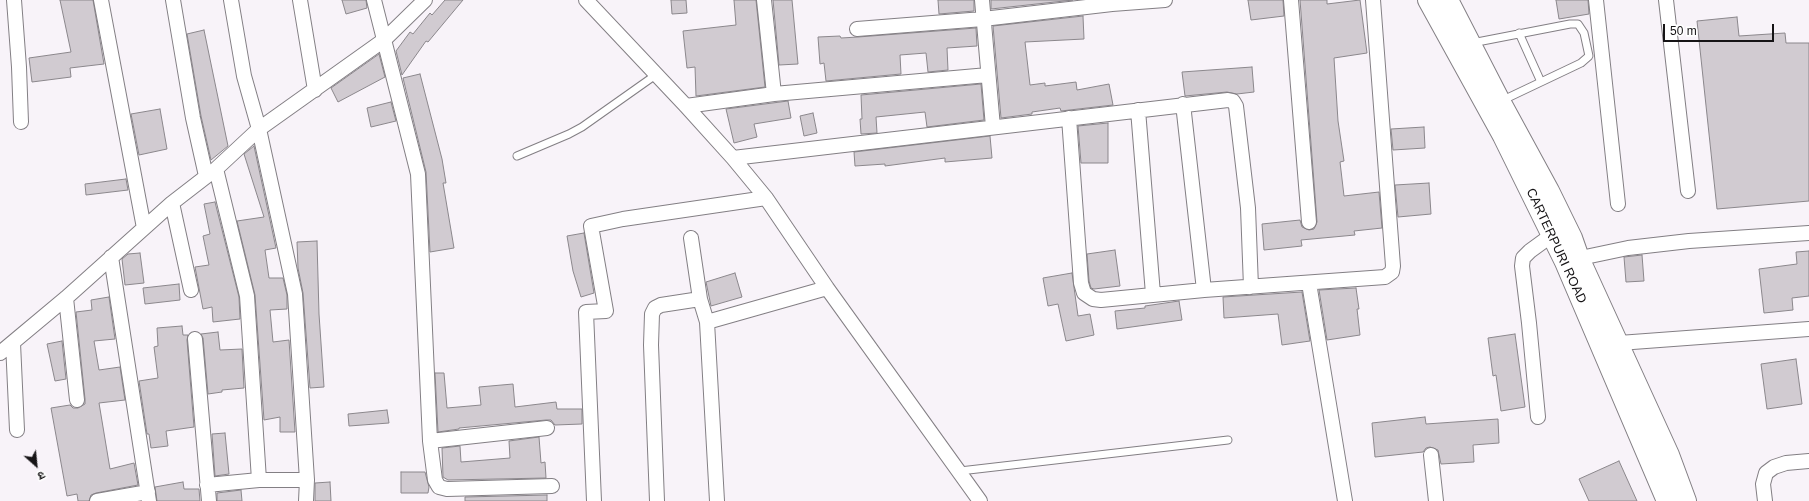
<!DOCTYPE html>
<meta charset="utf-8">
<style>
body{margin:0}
#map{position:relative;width:1809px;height:501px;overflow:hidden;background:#f8f3f9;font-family:Helvetica,"Noto Sans Devanagari",sans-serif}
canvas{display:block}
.north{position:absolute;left:16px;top:445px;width:40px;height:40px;-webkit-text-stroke:3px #fff;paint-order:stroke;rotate:153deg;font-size:11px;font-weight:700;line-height:16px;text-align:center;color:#161416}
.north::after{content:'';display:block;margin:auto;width:14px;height:18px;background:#161416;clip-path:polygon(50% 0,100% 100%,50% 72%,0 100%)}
.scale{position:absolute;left:1663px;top:24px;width:111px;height:18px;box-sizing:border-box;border:2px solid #161416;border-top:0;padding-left:5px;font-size:12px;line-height:14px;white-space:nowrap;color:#161416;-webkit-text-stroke:3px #fff;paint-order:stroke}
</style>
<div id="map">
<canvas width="1809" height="501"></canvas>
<div class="north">उ</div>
<div class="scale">50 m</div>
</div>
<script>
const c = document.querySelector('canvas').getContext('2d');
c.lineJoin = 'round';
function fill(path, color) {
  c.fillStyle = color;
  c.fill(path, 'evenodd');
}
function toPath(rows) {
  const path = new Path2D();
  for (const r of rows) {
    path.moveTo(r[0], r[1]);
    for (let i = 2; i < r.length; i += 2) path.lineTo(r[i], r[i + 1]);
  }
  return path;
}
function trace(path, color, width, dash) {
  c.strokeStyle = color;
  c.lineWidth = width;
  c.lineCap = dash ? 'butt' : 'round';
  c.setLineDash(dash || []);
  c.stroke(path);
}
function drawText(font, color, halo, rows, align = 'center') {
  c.font = font + ' Helvetica,sans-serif';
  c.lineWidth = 3;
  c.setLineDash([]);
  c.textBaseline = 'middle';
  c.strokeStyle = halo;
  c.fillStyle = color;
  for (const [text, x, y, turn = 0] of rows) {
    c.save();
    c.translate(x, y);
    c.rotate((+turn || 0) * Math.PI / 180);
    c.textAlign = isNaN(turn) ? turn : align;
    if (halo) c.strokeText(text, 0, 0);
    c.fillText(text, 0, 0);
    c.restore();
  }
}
const building = toPath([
 [60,0,93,0,104,64,70,68,71,77,32,82,29,58,71,52,60,0],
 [342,0,366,0,367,8,346,14,342,0],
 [445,0,463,0,428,42,426,41,402,75,396,51,410,32,413,34,430,13,432,15,445,0],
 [671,0,686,0,687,13,672,14,671,0],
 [734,0,756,0,765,87,696,96,695,67,687,68,683,31,736,25,734,0],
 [773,0,792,0,798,64,779,65,773,0],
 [938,0,974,0,974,11,939,14,938,0],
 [991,0,1073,0,991,9,991,0],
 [1248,0,1283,0,1284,16,1251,20,1248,0],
 [1300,0,1327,0,1327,4,1360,0,1367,53,1334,58,1338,121,1344,161,1340,162,1344,196,1379,192,1382,228,1354,231,1355,235,1301,240,1302,246,1264,250,1262,224,1300,220,1302,227,1309,230,1314,229,1317,222,1300,0],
 [1556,0,1588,0,1589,14,1559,19,1556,0],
 [1083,16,1084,39,1025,42,1030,85,1045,83,1045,86,1076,82,1077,90,1109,84,1113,105,1061,111,1060,108,1032,112,1032,114,1001,118,993,26,1083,16],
 [1737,17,1739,36,1785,33,1786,43,1809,43,1809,201,1717,209,1697,21,1737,17],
 [976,28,977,46,947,48,948,70,928,72,926,53,900,55,901,74,826,81,824,63,820,64,818,37,840,36,841,38,858,37,976,28],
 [204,30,228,146,211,160,201,116,187,34,204,30],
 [379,54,385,77,338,102,331,88,379,54],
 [1252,67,1254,92,1237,94,1227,92,1185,96,1182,72,1252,67],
 [420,74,442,159,446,183,443,183,454,248,430,252,426,172,403,78,420,74],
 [981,84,984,120,927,127,925,112,876,117,877,133,861,134,860,119,862,119,861,95,981,84],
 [788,101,791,118,754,124,757,137,734,143,726,109,788,101],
 [391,102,396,121,371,127,367,108,391,102],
 [160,109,167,149,139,155,131,114,160,109],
 [813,113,817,133,804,136,800,116,813,113],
 [1108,123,1108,163,1081,163,1078,126,1108,123],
 [1424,127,1425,148,1393,150,1391,129,1424,127],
 [990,136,992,158,945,162,945,158,885,166,885,164,855,166,854,152,990,136],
 [254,146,276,248,265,250,269,278,283,278,287,295,287,309,270,310,273,342,289,340,295,432,280,432,280,417,264,420,255,295,237,221,264,217,244,154,254,146],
 [126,179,128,190,86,195,85,184,126,179],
 [1429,183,1431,214,1398,217,1395,185,1429,183],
 [215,202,239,297,240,319,213,322,212,307,203,309,195,267,209,265,203,236,210,234,204,204,215,202],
 [584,233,594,293,581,297,573,271,567,236,584,233],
 [317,241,319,314,324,387,310,388,303,293,298,268,297,242,317,241],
 [1115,250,1120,286,1094,289,1091,288,1089,281,1087,254,1115,250],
 [1809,251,1809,296,1792,298,1793,310,1764,313,1759,269,1797,264,1796,252,1809,251],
 [140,253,144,283,125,285,122,259,128,254,140,253],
 [1642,255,1644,281,1626,282,1624,257,1642,255],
 [735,273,742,297,711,306,706,282,735,273],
 [1072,273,1078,316,1090,314,1094,335,1066,341,1058,304,1048,306,1043,278,1072,273],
 [179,284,180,300,145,304,143,288,179,284],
 [1356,288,1359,309,1357,309,1360,335,1327,340,1319,290,1356,288],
 [1302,292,1310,341,1282,345,1278,314,1224,318,1223,297,1302,292],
 [109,297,115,339,94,341,99,370,120,367,125,400,99,403,110,469,134,463,138,485,96,493,91,495,89,501,78,501,77,494,67,496,51,408,70,405,73,408,78,408,85,404,85,399,76,312,92,310,91,300,109,297],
 [1179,301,1182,320,1117,329,1115,311,1145,308,1145,306,1179,301],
 [182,326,183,335,188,335,187,340,194,427,166,431,168,446,151,448,149,434,147,434,139,381,158,378,154,347,158,346,157,328,182,326],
 [218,332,220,350,242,349,244,388,222,390,222,392,208,394,203,338,201,334,218,332],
 [1515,334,1525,407,1501,411,1496,375,1493,376,1488,338,1515,334],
 [62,341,66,379,55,381,47,344,62,341],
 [1796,359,1802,404,1767,409,1761,364,1796,359],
 [435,373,444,373,447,408,481,405,479,387,513,384,515,407,556,402,557,409,582,409,582,424,555,425,551,420,546,420,459,428,459,429,438,432,435,373],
 [387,410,389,423,349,426,348,414,387,410],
 [1425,417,1426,424,1498,419,1499,443,1473,445,1474,462,1441,464,1438,450,1430,447,1426,448,1423,452,1375,457,1372,423,1425,417],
 [225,433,229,474,215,476,212,434,225,433],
 [539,437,541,463,545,462,546,478,448,480,443,477,442,448,460,446,461,462,510,458,509,441,539,437],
 [1619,461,1637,501,1589,501,1579,479,1619,461],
 [401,472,425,472,429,487,428,493,401,493,401,472],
 [183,482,184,489,199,489,200,501,157,501,155,487,183,482],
 [330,482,331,501,315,501,315,483,330,482],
 [241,490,242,501,217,501,217,493,241,490],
 [547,495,547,501,465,501,465,497,547,495]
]);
fill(building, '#d1cbd1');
trace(building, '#8b878c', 1);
const lane = toPath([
 [1519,33,1541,82],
 [1472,43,1570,24,1578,24,1584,33,1589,56,1581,63,1501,101],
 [517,156,569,134,582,127,657,74],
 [960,471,1228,440]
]);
const street = toPath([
 [14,0,19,67,21,122],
 [101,0,144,228],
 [173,0,193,118,206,176],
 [231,0,244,76,259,129,295,294,307,480,306,501],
 [300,0,315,90],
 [374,0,418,174,430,441,435,480,439,487,447,489,552,486],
 [586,0,686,106,733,158,766,198,827,288,980,501],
 [764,0,774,94],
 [982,0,993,127],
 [1291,0,1309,222],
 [1596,0,1618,204],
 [1666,0,1688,191],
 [857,29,983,19,1112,4,1165,0],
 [1183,104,1204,290],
 [686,106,774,94,988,75],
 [1138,110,1153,294],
 [1069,118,1081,283,1084,293,1093,299,1101,300,1204,290,1385,277,1392,272,1393,266,1373,0],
 [733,158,1228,100,1233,101,1236,106,1248,208,1251,287],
 [216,169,247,296,259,480],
 [172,203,191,290],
 [691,238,700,299,707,322,717,501],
 [111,257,149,501],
 [1571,260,1628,248,1689,241,1809,233],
 [1309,283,1345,501],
 [66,298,77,400],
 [707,322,827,288],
 [195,339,209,501],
 [13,343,17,430],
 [1611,346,1619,343,1809,329],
 [0,353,66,298,172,203,216,169,259,129,384,40,425,0],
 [1538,417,1529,323,1522,266,1523,258,1530,251,1552,235],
 [430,441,547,428],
 [1431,455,1436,501],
 [207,485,259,480,307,480],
 [97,501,148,492],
 [594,501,586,312,606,311,591,226,623,219,766,198],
 [657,501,651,345,652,314,655,308,661,305,700,299],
 [1765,501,1763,484,1766,473,1774,467,1786,463,1809,461]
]);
const secondary = toPath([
 [1428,0,1503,136,1565,262,1667,501],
 [1448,0,1500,101,1549,191,1572,238,1579,258,1669,455,1686,501]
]);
trace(lane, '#837f84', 9);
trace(street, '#837f84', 16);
trace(secondary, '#837f84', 22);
trace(lane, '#fff', 7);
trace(street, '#fff', 14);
trace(secondary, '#fff', 20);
drawText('13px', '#161416', '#fff', [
 ["CARTERPURI ROAD",1556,246,65]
]);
</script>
